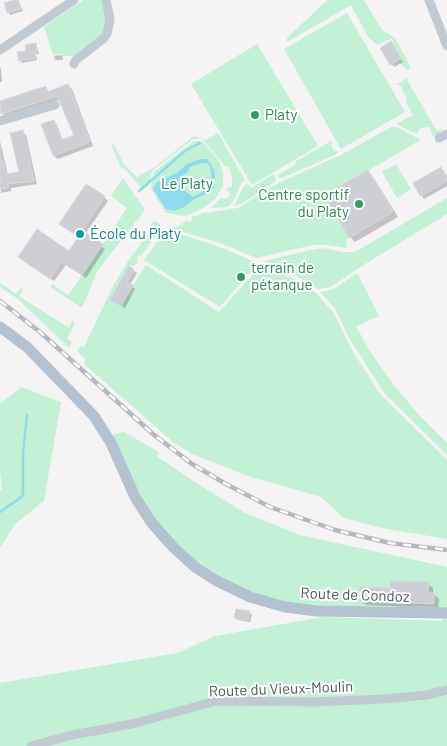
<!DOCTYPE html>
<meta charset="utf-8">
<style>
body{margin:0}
canvas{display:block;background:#f5f3f3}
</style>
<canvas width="447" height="746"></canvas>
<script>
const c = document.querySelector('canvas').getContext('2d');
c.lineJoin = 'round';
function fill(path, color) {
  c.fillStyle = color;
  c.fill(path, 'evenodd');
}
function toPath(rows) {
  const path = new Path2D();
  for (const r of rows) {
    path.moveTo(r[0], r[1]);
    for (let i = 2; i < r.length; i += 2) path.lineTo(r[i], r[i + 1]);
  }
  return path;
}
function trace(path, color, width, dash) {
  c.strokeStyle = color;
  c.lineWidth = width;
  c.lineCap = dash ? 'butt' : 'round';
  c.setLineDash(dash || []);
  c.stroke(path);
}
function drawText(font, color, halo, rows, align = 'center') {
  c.font = font + ' Barlow,sans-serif';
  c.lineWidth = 4;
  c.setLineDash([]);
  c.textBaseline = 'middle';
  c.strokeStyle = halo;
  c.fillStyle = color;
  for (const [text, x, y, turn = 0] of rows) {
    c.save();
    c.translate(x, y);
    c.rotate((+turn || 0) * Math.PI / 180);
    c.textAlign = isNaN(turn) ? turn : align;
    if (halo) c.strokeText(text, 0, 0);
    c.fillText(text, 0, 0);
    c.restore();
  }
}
fill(toPath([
 [83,0,102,0,107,13,104,31,98,39,77,56,62,56,62,54,53,55,44,27],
 [329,0,364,0,382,30,395,38,411,68,408,70,398,62,402,60,391,42,393,41,392,38,378,45,369,38,351,5,287,42,287,38,324,3],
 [347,13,405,112,341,149,284,49],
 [257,44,318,146,252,185,191,84],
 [411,76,407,80,437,131,442,128,441,132,436,135,433,136,429,127,420,128,417,134,396,124,413,115,406,102,407,99,400,85,396,85],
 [391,127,397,127,421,140,325,195,349,238,346,240,347,248,327,245,313,245,256,258,220,243,173,229,186,221,191,222,192,217,204,213,238,208,271,187,298,174,341,155],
 [218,133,245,180,243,181,232,203,228,207,211,208,221,198,227,199,230,193,226,190,228,187,232,187,232,178,229,166,226,167,202,139,193,139,152,171,148,186,143,190,125,169,121,168,111,144,113,143,125,166,137,177,155,167,194,136,206,140],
 [194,141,200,141,204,143,219,161,223,172,223,186,216,198,205,207,186,216,166,213,151,189,154,172],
 [331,141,333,143,331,145,334,151,338,151,337,154,282,178,279,178,278,175,296,164,295,162],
 [396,164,411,189,397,198,382,172],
 [274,174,276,181,243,203,234,206,244,186,248,184,251,188],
 [123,178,145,210,98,270,82,308,50,287,52,284,68,295,70,293,127,208,111,196],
 [447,198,447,214,357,269,331,287,318,289,294,274,264,261,311,250,323,248,342,252,355,252],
 [153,222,157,222,160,224,160,229,141,256,139,255,137,259,138,262,134,266,131,266,124,279,133,285,146,265,219,312,259,268,264,265,292,278,316,293,333,312,352,350,380,394,447,460,447,539,382,528,344,518,321,497,248,476,192,454,173,442,84,364,86,360,77,351,80,346,84,347,114,284,128,261,154,227,151,224],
 [171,231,223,248,252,261,252,270,220,307,144,260,162,235,166,232],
 [357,273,379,316,356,326,369,350,393,384,419,415,447,443,447,455,384,393,348,336,336,310,320,292,334,289],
 [0,283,16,294,21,288,23,290,19,296,69,328,72,321,75,323,67,339,72,342,69,348,18,299,0,287],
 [21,387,61,402,44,501,15,524,0,548,0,491,2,488,0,472,0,404],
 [124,432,159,452,157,456,190,479,245,513,300,535,447,567,447,746,0,746,0,683,177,653,215,636,323,617,443,621,436,606,360,606,342,608,285,604,253,594,217,576,197,563,175,544,155,520,141,498,112,435]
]), '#c3f1d5');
fill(toPath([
 [201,159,207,159,213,168,215,173,214,188,208,193,193,200,184,207,174,211,166,209,153,189,157,182,177,173,187,164],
 [202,163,207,163,210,167,212,181,209,188,193,197,184,190,181,185,181,177,188,172,190,167]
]), '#90daee');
fill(toPath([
 [18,0,23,11,10,15,8,12],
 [391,43,403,62,395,67,391,64],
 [35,45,37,47,39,54,36,54,37,60,22,63,20,60],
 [62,55,63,60,55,60,54,56],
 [0,67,1,69,2,82,0,82],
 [68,86,72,89,93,146,58,159,54,156,54,121,57,125,63,141,75,136,60,100,6,117,2,113,0,102,45,88,50,92],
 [22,132,26,135,37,184,11,188,11,191,1,193,0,141,8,175,20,173],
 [441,169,447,176,447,186,424,199,421,195],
 [368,172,373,177,398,217,355,242,350,237,326,196],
 [104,197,108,201,85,234,105,249,86,278,66,265,54,281,23,261,70,253,80,238,60,224],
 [133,270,137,273,130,285,135,289,125,308,112,300],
 [428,584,433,588,433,594,439,599,438,609,366,605,361,600,391,589],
 [250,613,252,615,250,622,238,620,235,617]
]), '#0003');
trace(toPath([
 [139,191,185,151,200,143],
 [0,512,20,498,23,495,23,454,27,415]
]), '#90daee', 2.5);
const building = toPath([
 [14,0,18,0,21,9,7,13,4,3,14,0],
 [391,41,401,58,390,65,380,48,391,41],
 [36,43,37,52,35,52,36,58,19,61,17,52,26,51,25,45,36,43],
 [68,84,90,142,53,156,41,124,54,120,61,140,74,135,57,96,1,114,0,101,46,86,47,92,68,84],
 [23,130,34,181,8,184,8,188,0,189,0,160,3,160,6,174,19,172,10,133,23,130],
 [441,167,447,177,447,181,420,196,413,183,441,167],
 [368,170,393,212,349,238,324,195,368,170],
 [86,184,105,196,82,230,103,244,82,275,61,262,50,279,18,257,37,229,69,251,78,237,59,224,86,184],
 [129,266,134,269,127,282,133,285,121,306,110,300,129,266],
 [390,581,429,582,428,592,434,593,434,604,360,601,360,587,390,588,390,581],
 [236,609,250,611,248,620,234,618,236,609]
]);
fill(building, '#cdcfd5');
trace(building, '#d7d9de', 1);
trace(toPath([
 [429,0,447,46],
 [0,50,74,0],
 [74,64,76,60,103,39,107,34,110,19,106,0],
 [0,121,55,105],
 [439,138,447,134],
 [31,746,72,735,132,724,216,701,314,702,384,699,426,695,447,690]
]), '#c1cad2', 9);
trace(toPath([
 [0,327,27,347,94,416,111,443,135,497,151,522,173,547,195,567,215,580,250,597,285,607,317,611,447,613]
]), '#b3c2d1', 11);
const rail = toPath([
 [0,301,40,332,153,434,192,464,226,484,270,507,335,530,390,543,447,550]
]);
trace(rail, '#b5b8bd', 4.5);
trace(rail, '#fff', 2.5, [8]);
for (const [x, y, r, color] of [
 [255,115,5,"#2e9e5b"],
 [359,204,5,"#2e9e5b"],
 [80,234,5,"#0f9aa8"],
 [241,277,5,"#2e9e5b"]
]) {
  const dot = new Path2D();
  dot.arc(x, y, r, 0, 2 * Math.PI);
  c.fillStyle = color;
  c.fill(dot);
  trace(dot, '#fff', 2);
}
drawText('15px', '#27864d', '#fff', [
 ["Platy",265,115],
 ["Centre sportif",349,195,"right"],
 ["du Platy",349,212,"right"],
 ["terrain de",251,268],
 ["pétanque",251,285]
], 'left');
drawText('15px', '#17864f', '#fff', [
 ["Le Platy",187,184]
]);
drawText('15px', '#0d838f', '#fff', [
 ["École du Platy",90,234]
], 'left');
drawText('15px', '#4a5661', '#fff', [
 ["Route de Condoz",355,595,2],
 ["Route du Vieux-Moulin",281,689,-2]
]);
</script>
